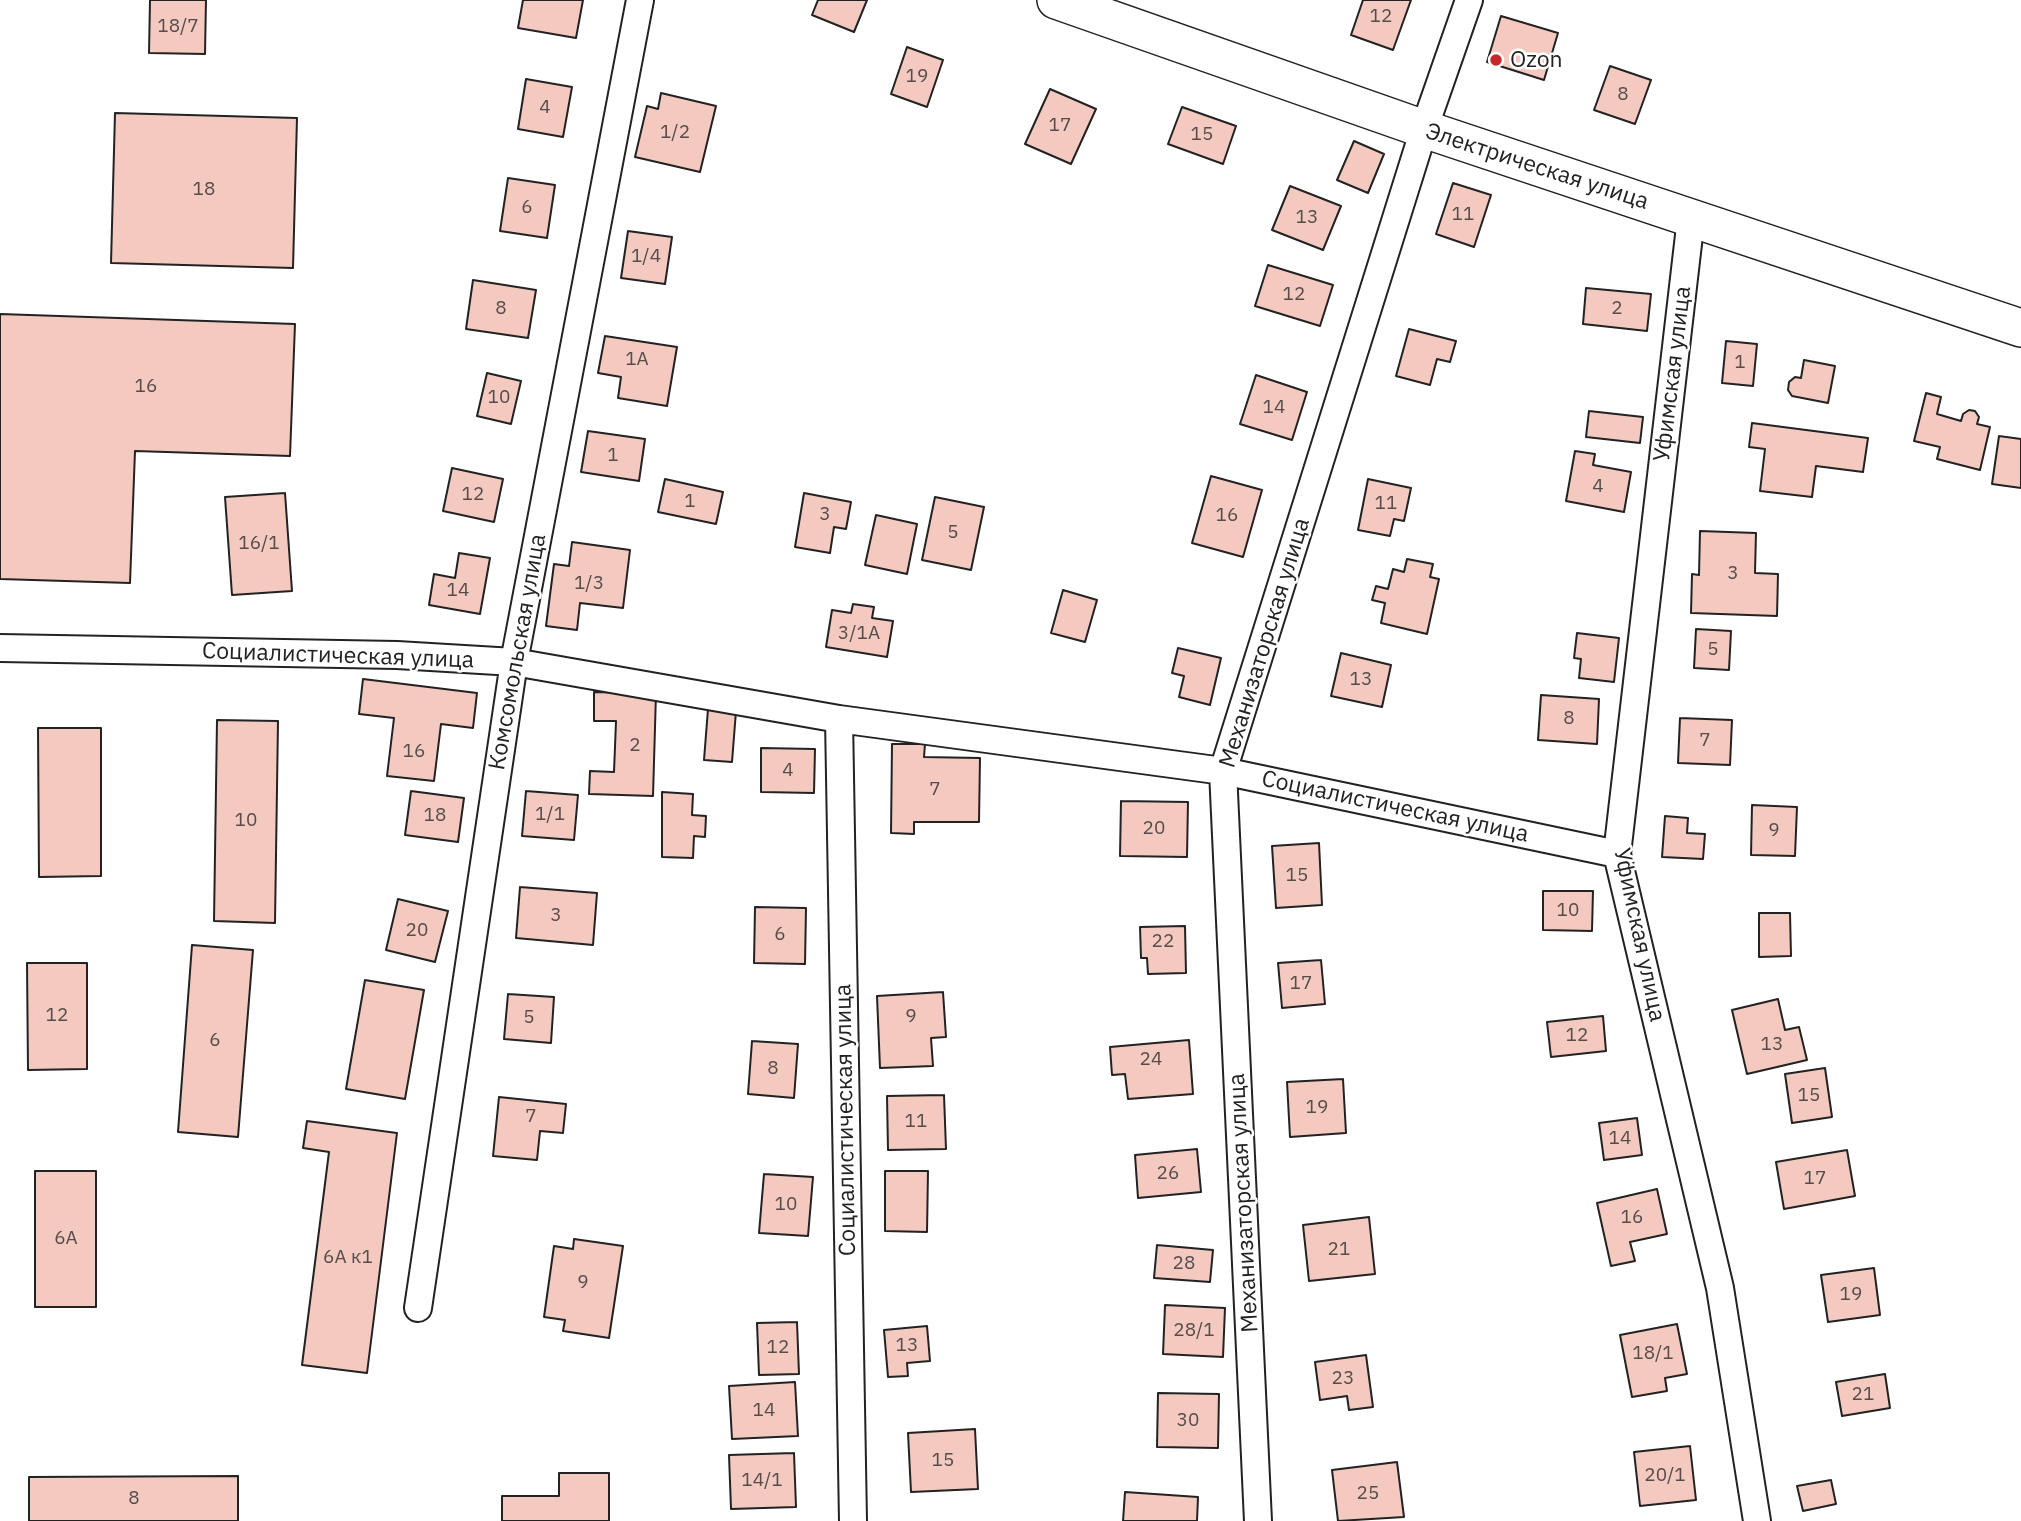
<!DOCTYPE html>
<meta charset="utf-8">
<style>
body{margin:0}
canvas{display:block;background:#fff}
</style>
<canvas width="2021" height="1521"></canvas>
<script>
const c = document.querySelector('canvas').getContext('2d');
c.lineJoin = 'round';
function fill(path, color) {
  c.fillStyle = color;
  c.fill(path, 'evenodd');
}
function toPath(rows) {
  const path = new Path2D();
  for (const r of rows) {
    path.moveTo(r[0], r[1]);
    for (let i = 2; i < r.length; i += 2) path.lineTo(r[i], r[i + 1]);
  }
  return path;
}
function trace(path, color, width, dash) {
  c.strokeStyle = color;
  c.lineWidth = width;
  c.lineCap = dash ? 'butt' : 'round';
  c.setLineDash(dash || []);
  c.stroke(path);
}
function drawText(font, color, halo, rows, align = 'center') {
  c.font = font + ' "IBM Plex Sans",sans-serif';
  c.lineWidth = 5;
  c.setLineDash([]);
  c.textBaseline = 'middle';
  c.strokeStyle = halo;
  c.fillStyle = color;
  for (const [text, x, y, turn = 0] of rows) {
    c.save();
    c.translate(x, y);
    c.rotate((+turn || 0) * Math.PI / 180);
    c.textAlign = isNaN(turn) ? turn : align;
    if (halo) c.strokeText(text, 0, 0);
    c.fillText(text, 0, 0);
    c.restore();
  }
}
const building = toPath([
 [150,0,206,0,205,54,149,53,150,0],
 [523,0,583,0,576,38,518,28,523,0],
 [818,0,867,0,854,32,812,15,818,0],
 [1363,0,1411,0,1393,50,1351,35,1363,0],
 [1501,16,1558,33,1544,80,1487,62,1501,16],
 [907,47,943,60,927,107,891,94,907,47],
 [1610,66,1651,80,1635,124,1594,110,1610,66],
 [526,79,572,87,563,137,518,129,526,79],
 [1050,89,1096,109,1071,164,1025,144,1050,89],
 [661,93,716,106,700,172,635,157,647,106,658,109,661,93],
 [1182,107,1236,126,1223,164,1168,144,1182,107],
 [115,113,297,118,293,268,111,263,115,113],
 [1354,141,1384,154,1368,193,1337,180,1354,141],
 [508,178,555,185,547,238,500,231,508,178],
 [1453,183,1491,195,1474,247,1436,234,1453,183],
 [1290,186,1341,206,1323,250,1272,230,1290,186],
 [628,231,672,237,665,284,621,278,628,231],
 [1268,265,1333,285,1320,326,1255,306,1268,265],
 [473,280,536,290,528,338,466,329,473,280],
 [1586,288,1651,294,1647,331,1583,324,1586,288],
 [0,314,295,324,290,456,135,451,130,583,0,579,0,314],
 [1409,329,1456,341,1450,362,1437,359,1430,385,1396,376,1409,329],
 [605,336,677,347,667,406,618,398,621,377,598,373,605,336],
 [1726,341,1757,344,1753,386,1722,383,1726,341],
 [1804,360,1835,366,1828,403,1792,396,1788,390,1789,382,1795,377,1801,378,1804,360],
 [487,373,521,381,511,424,477,416,487,373],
 [1256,375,1307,392,1292,440,1240,424,1256,375],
 [1926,393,1941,397,1937,414,1961,421,1963,414,1969,410,1975,411,1979,417,1977,424,1990,427,1980,470,1937,459,1940,447,1914,441,1926,393],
 [1589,411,1643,417,1640,443,1586,437,1589,411],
 [1752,423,1868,438,1863,472,1816,466,1812,497,1760,491,1765,449,1749,447,1752,423],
 [588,431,645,439,639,481,581,472,588,431],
 [1999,436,2021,439,2021,488,1992,484,1999,436],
 [1575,451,1595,454,1593,465,1631,472,1624,512,1566,501,1575,451],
 [452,468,503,479,494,522,443,511,452,468],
 [1211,476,1262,490,1243,557,1192,543,1211,476],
 [665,479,723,492,716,524,658,512,665,479],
 [1368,479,1411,488,1404,521,1394,519,1390,536,1358,530,1368,479],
 [285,493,292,591,232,595,225,497,285,493],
 [804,493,851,502,846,529,834,527,830,553,795,547,804,493],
 [935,497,984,507,971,570,922,560,935,497],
 [876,515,917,524,907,574,865,565,876,515],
 [1700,531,1756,533,1755,573,1778,574,1777,616,1691,613,1692,574,1699,575,1700,531],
 [572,542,630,550,623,608,580,603,577,630,546,626,554,564,569,566,572,542],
 [459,553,490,558,480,614,429,605,434,574,455,578,459,553],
 [1407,559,1433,564,1430,577,1439,579,1427,634,1381,623,1385,603,1372,600,1376,586,1388,589,1393,569,1404,572,1407,559],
 [1063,590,1097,600,1085,642,1051,633,1063,590],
 [853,604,874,607,872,618,893,621,887,657,826,647,832,610,851,613,853,604],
 [1696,629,1731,631,1729,670,1694,668,1696,629],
 [1577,633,1619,638,1614,682,1579,678,1581,659,1574,658,1577,633],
 [1178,648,1221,658,1210,705,1179,697,1184,676,1172,673,1178,648],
 [1341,653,1391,665,1382,707,1331,696,1341,653],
 [363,679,477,693,473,728,441,724,434,781,387,776,394,718,359,714,363,679],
 [594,692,656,693,653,796,589,794,590,771,614,772,616,721,594,721,594,692],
 [1541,695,1599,699,1597,744,1538,740,1541,695],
 [708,709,736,711,732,762,704,760,708,709],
 [1680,718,1732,720,1730,765,1678,763,1680,718],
 [217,720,278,721,275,923,214,921,217,720],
 [38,728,101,728,101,876,39,877,38,728],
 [892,744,925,744,924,757,980,758,979,822,914,822,914,834,891,833,892,744],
 [761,748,815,749,814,793,761,792,761,748],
 [411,791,464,798,458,842,405,835,411,791],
 [526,791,578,795,574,840,522,836,526,791],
 [662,792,693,794,692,815,706,816,705,837,694,836,693,858,662,857,662,792],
 [1121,801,1188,802,1187,857,1120,856,1121,801],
 [1752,805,1797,807,1795,856,1751,855,1752,805],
 [1665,816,1688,818,1687,833,1705,834,1703,859,1662,857,1665,816],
 [1319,843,1322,905,1276,908,1272,846,1319,843],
 [520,887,597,893,593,945,516,938,520,887],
 [1543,891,1593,891,1592,931,1543,930,1543,891],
 [398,899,448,911,435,962,386,950,398,899],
 [755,907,806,908,805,964,754,963,755,907],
 [1759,913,1790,913,1791,956,1759,957,1759,913],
 [1185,926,1186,973,1148,974,1147,958,1141,958,1140,927,1185,926],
 [192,945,253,950,238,1137,178,1132,192,945],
 [1321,960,1325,1004,1282,1008,1278,963,1321,960],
 [27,963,87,963,87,1069,28,1070,27,963],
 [365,980,424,990,405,1099,346,1089,365,980],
 [943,992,946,1037,931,1038,933,1066,880,1068,877,996,943,992],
 [508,994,554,997,551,1043,504,1039,508,994],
 [1778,999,1785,1030,1799,1027,1807,1060,1747,1074,1732,1010,1778,999],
 [1603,1016,1606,1051,1551,1057,1547,1022,1603,1016],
 [1189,1040,1193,1094,1128,1099,1125,1074,1112,1075,1110,1047,1189,1040],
 [752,1041,798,1044,794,1098,748,1094,752,1041],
 [1825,1068,1832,1117,1792,1123,1785,1074,1825,1068],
 [1343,1079,1346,1133,1290,1137,1287,1082,1343,1079],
 [944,1095,946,1149,888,1150,887,1096,944,1095],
 [499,1097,566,1104,563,1133,540,1131,537,1160,493,1156,499,1097],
 [1637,1118,1642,1155,1604,1160,1599,1123,1637,1118],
 [307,1121,397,1133,367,1373,302,1365,329,1152,303,1148,307,1121],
 [1197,1149,1201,1192,1138,1198,1135,1155,1197,1149],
 [1847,1150,1855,1196,1784,1209,1776,1162,1847,1150],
 [35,1171,96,1171,96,1307,35,1307,35,1171],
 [885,1171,928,1171,927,1232,885,1231,885,1171],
 [764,1174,813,1177,808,1236,759,1233,764,1174],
 [1657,1189,1667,1234,1630,1242,1635,1261,1611,1266,1597,1203,1657,1189],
 [1369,1217,1375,1274,1309,1281,1303,1225,1369,1217],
 [574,1239,623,1246,609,1338,563,1331,565,1320,544,1317,554,1246,573,1249,574,1239],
 [1157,1245,1213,1250,1210,1282,1154,1278,1157,1245],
 [1874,1268,1880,1315,1828,1322,1821,1275,1874,1268],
 [1165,1305,1225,1308,1223,1357,1163,1354,1165,1305],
 [797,1322,799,1374,759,1375,757,1323,797,1322],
 [1677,1324,1687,1374,1665,1378,1667,1391,1632,1397,1620,1335,1677,1324],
 [927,1326,930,1361,907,1363,908,1376,888,1377,884,1330,927,1326],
 [1366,1355,1373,1407,1349,1410,1347,1396,1320,1400,1315,1362,1366,1355],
 [1885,1374,1890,1408,1842,1416,1836,1382,1885,1374],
 [795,1382,798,1436,732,1439,729,1386,795,1382],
 [1158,1393,1219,1394,1218,1448,1157,1447,1158,1393],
 [975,1429,978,1489,911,1492,908,1433,975,1429],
 [1690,1446,1696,1500,1640,1506,1634,1452,1690,1446],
 [794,1453,796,1507,731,1509,729,1455,794,1453],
 [1397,1462,1404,1517,1338,1521,1332,1470,1397,1462],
 [559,1473,609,1473,609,1521,502,1521,502,1496,559,1496,559,1473],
 [238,1476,238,1521,29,1521,29,1477,238,1476],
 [1831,1480,1836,1504,1803,1511,1797,1486,1831,1480],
 [1125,1492,1198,1497,1197,1521,1123,1521,1125,1492]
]);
fill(building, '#f3c9c0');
trace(building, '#222', 2);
const street = toPath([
 [1691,218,1617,854,1720,1288,1757,1521],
 [0,648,397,655,514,662,839,719,1223,771,1617,854],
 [839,719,853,1521],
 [418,1308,514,662,640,0],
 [1258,1521,1223,771,1424,129,1469,0]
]);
const secondary = toPath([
 [1056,0,1424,129,2021,328]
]);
trace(street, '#222', 30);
trace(secondary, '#222', 40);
trace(street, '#fff', 26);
trace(secondary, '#fff', 37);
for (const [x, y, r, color] of [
 [1496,60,7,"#c62828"]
]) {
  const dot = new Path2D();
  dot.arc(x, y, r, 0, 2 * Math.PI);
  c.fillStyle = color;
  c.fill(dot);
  trace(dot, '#fff', 2.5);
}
drawText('19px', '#564c4a', null, [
 ["12",1381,17],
 ["18/7",178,27],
 ["19",917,77],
 ["8",1623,95],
 ["4",545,108],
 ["17",1060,126],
 ["1/2",675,133],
 ["15",1202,135],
 ["18",204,190],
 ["6",527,208],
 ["11",1463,215],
 ["13",1307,218],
 ["1/4",646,257],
 ["12",1294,295],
 ["8",501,309],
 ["2",1617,309],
 ["1А",637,360],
 ["1",1740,363],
 ["16",146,387],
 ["10",499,398],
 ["14",1274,408],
 ["1",613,456],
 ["4",1598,487],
 ["12",473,495],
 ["1",690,502],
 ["11",1386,504],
 ["3",825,515],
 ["16",1227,516],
 ["5",953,533],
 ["16/1",259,544],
 ["3",1733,574],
 ["1/3",589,584],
 ["14",458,591],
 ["3/1А",859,634],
 ["5",1713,650],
 ["13",1361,680],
 ["8",1569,719],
 ["7",1705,741],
 ["2",635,746],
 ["16",414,752],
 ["4",788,771],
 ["7",935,790],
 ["1/1",550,815],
 ["18",435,816],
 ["10",246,821],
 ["20",1154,829],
 ["9",1774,831],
 ["15",1297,876],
 ["10",1568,911],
 ["3",556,916],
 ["20",417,931],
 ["6",780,935],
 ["22",1163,942],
 ["17",1301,984],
 ["12",57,1016],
 ["9",911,1017],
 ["5",529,1018],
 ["12",1577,1036],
 ["6",215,1041],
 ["13",1772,1045],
 ["24",1151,1060],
 ["8",773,1069],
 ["15",1809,1096],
 ["19",1317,1108],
 ["7",531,1117],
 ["11",916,1122],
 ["14",1620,1139],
 ["26",1168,1174],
 ["17",1815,1179],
 ["10",786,1205],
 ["16",1632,1218],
 ["6А",66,1239],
 ["21",1339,1250],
 ["6А к1",348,1258],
 ["28",1184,1264],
 ["9",583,1283],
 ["19",1851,1295],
 ["28/1",1194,1331],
 ["13",907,1346],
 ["12",778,1348],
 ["18/1",1653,1354],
 ["23",1343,1379],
 ["21",1863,1395],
 ["14",764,1411],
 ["30",1188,1421],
 ["15",943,1461],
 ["20/1",1665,1476],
 ["14/1",762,1481],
 ["25",1368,1494],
 ["8",134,1499]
]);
drawText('23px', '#222', '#fff', [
 ["Ozon",1510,60]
], 'left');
drawText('23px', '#222', '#fff', [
 ["Электрическая улица",1537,167,18],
 ["Уфимская улица",1673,374,-83],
 ["Механизаторская улица",1265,643,-73],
 ["Комсомольская улица",518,652,-80],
 ["Социалистическая улица",338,656,2],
 ["Социалистическая улица",1395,807,12],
 ["Уфимская улица",1639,935,78],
 ["Социалистическая улица",846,1120,-91],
 ["Механизаторская улица",1244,1203,-93]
]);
</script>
